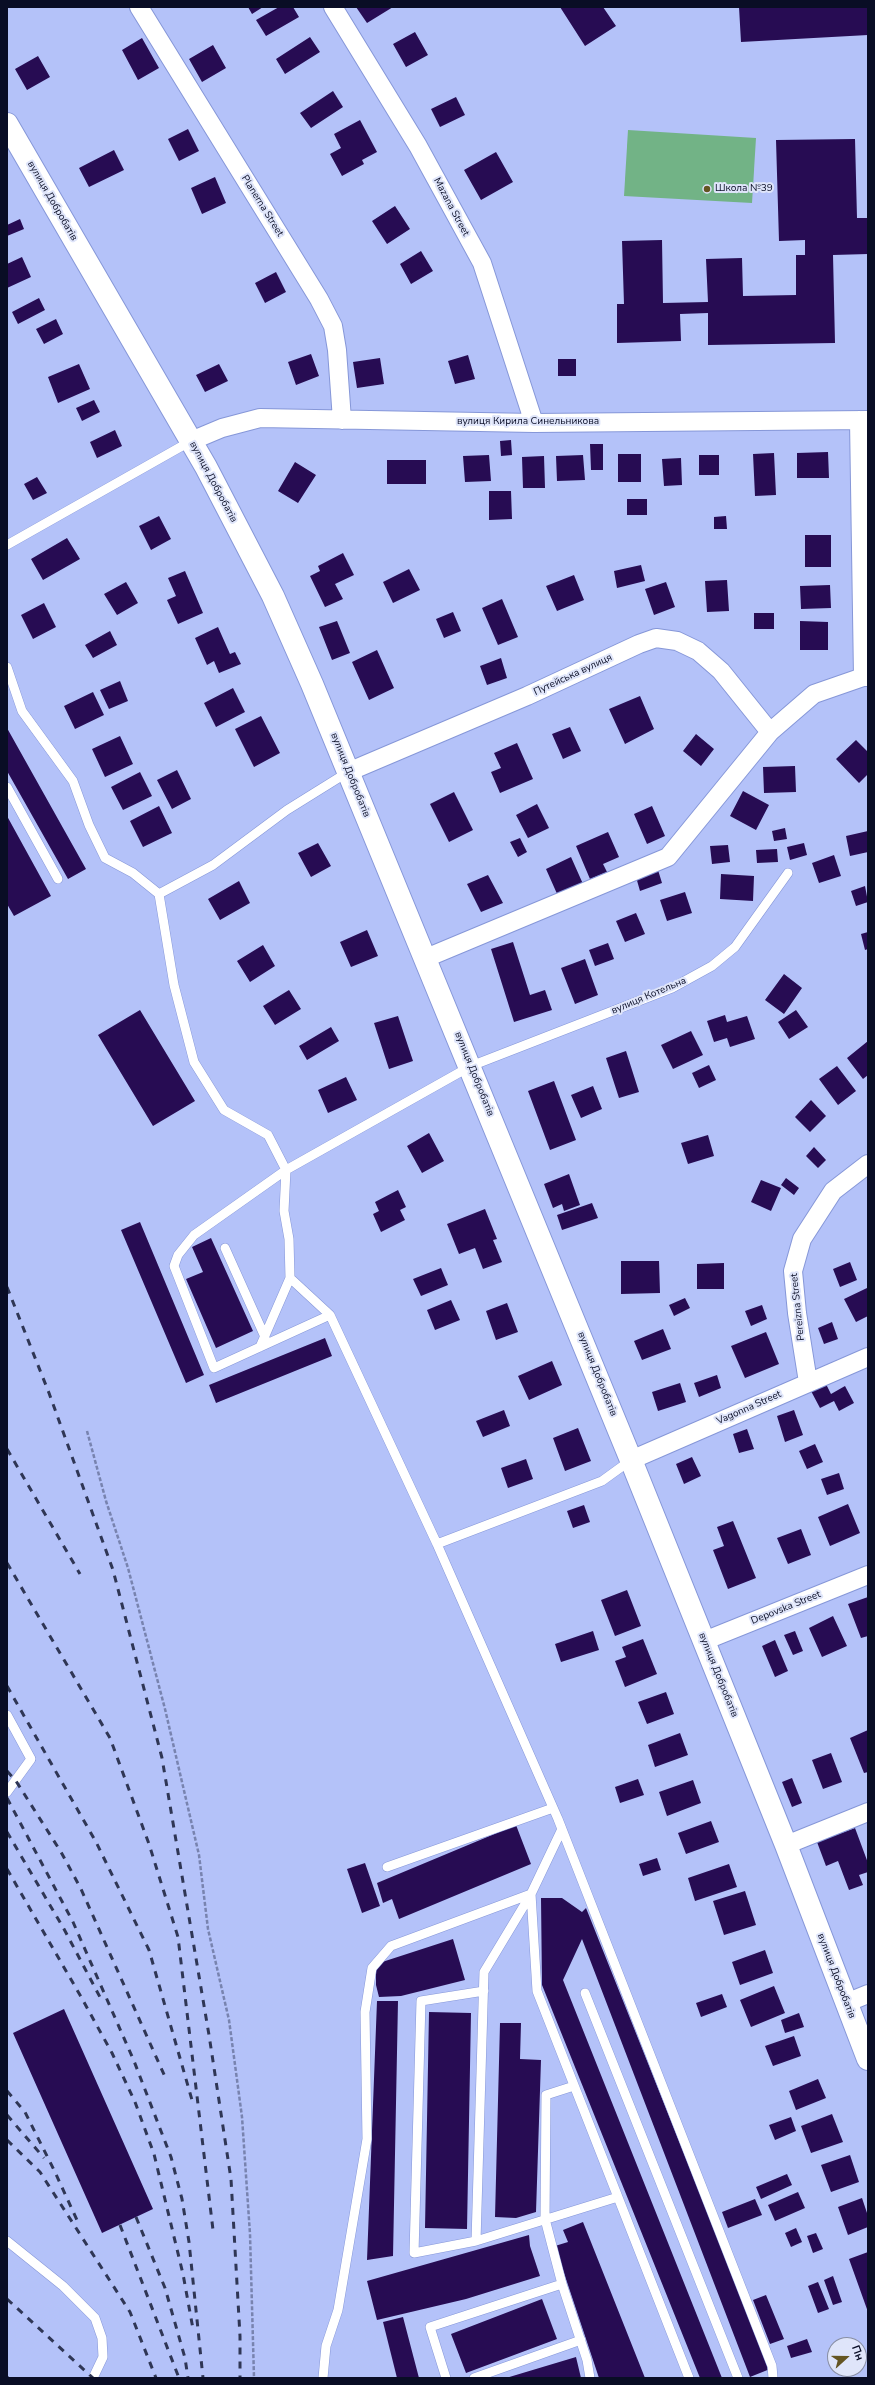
<!DOCTYPE html>
<meta charset="utf-8">
<style>
body{margin:0}
#map{position:relative;width:875px;height:2385px;overflow:hidden;background:#b4c2f9;font-family:"Nunito Sans",sans-serif}
canvas{display:block}
.frame{position:absolute;inset:0;border:8px solid #090d25;pointer-events:none}
.north{position:absolute;left:827px;top:2337px;width:40px;height:40px;box-sizing:border-box;background:#dfe5fa;border:1px solid #898fa5;border-radius:50%;rotate:69deg;font-size:11px;font-weight:700;line-height:16px;text-align:center;color:#090d25}
.north::after{content:'';display:block;margin:auto;width:14px;height:18px;background:#645522;clip-path:polygon(50% 0,100% 100%,50% 72%,0 100%)}
</style>
<div id="map">
<canvas width="875" height="2385"></canvas>
<div class="frame"></div>
<div class="north">Пн</div>
</div>
<script>
const c = document.querySelector('canvas').getContext('2d');
c.lineJoin = 'round';
function fill(path, color) {
  c.fillStyle = color;
  c.fill(path, 'evenodd');
}
function toPath(rows) {
  const path = new Path2D();
  for (const r of rows) {
    path.moveTo(r[0], r[1]);
    for (let i = 2; i < r.length; i += 2) path.lineTo(r[i], r[i + 1]);
  }
  return path;
}
function trace(path, color, width, dash) {
  c.strokeStyle = color;
  c.lineWidth = width;
  c.lineCap = dash ? 'butt' : 'round';
  c.setLineDash(dash || []);
  c.stroke(path);
}
function drawText(font, color, halo, rows, align = 'center') {
  c.font = font + ' "Nunito Sans",sans-serif';
  c.lineWidth = 4;
  c.setLineDash([]);
  c.textBaseline = 'middle';
  c.strokeStyle = halo;
  c.fillStyle = color;
  for (const [text, x, y, turn = 0] of rows) {
    c.save();
    c.translate(x, y);
    c.rotate((+turn || 0) * Math.PI / 180);
    c.textAlign = isNaN(turn) ? turn : align;
    if (halo) c.strokeText(text, 0, 0);
    c.fillText(text, 0, 0);
    c.restore();
  }
}
fill(toPath([
 [628,130,756,138,752,203,624,196]
]), '#72b386');
fill(toPath([
 [248,7,263,7,252,14],
 [279,7,293,7,299,17,266,36,256,20],
 [356,7,393,7,367,23],
 [560,7,603,7,616,26,585,46],
 [739,7,868,7,868,35,741,42],
 [415,32,428,55,406,67,393,44],
 [310,37,320,52,285,74,276,59],
 [142,38,159,68,138,80,122,50],
 [213,45,226,68,202,82,189,59],
 [38,56,50,77,27,90,15,69],
 [333,91,343,107,311,128,300,113],
 [456,97,465,115,440,127,431,109],
 [360,120,377,152,362,160,364,164,342,176,330,154,341,148,334,134],
 [188,129,199,151,179,161,168,139],
 [855,139,857,218,868,218,868,254,833,255,835,343,708,345,708,313,680,314,681,341,617,343,617,304,624,304,622,241,662,240,663,303,708,302,706,259,742,258,743,296,796,295,796,255,805,255,805,240,779,241,776,140],
 [114,150,124,170,89,187,79,168],
 [496,152,513,182,481,200,464,170],
 [215,177,226,203,202,214,191,188],
 [395,206,410,229,387,244,372,221],
 [20,219,24,229,7,236,7,225],
 [421,251,433,271,411,284,400,264],
 [22,257,31,277,7,288,7,264],
 [276,272,286,292,265,303,255,283],
 [39,298,45,310,18,324,12,312],
 [56,319,63,334,44,344,36,329],
 [311,354,319,376,296,385,288,362],
 [468,355,475,379,455,384,448,361],
 [380,358,384,384,357,388,353,362],
 [558,359,576,359,576,376,558,376],
 [79,364,90,389,58,403,48,377],
 [219,364,228,381,205,392,196,375],
 [94,400,100,412,82,421,76,408],
 [115,430,122,446,97,458,90,442],
 [511,440,512,455,501,456,500,441],
 [590,444,603,444,603,470,591,470],
 [828,452,829,478,797,478,797,453],
 [774,453,776,495,755,496,753,454],
 [618,454,641,454,641,482,618,482],
 [489,455,491,481,465,482,463,456],
 [583,455,585,480,557,481,556,456],
 [699,455,719,455,719,475,699,475],
 [544,456,545,488,523,488,522,457],
 [681,458,682,485,664,486,662,459],
 [387,460,426,460,426,484,387,484],
 [295,462,316,475,298,503,278,491],
 [37,477,47,493,33,500,24,484],
 [489,491,511,491,512,519,489,520],
 [627,499,647,499,647,515,627,515],
 [159,516,171,539,151,550,139,526],
 [726,516,727,529,714,529,714,517],
 [805,535,831,535,831,567,805,567],
 [67,538,80,559,43,580,31,559],
 [343,553,354,575,335,584,343,599,325,607,310,576,320,571,318,566],
 [641,565,645,581,617,588,614,571],
 [409,569,420,590,393,603,383,582],
 [185,571,203,613,178,624,167,600,176,596,168,578],
 [574,575,584,600,557,611,546,586],
 [727,580,729,611,707,612,705,581],
 [126,582,138,603,117,615,104,594],
 [666,582,675,607,654,615,645,589],
 [830,585,831,608,801,609,800,586],
 [502,599,518,637,498,645,482,608],
 [44,603,56,627,33,639,21,615],
 [453,612,461,631,444,638,436,619],
 [754,613,774,613,774,629,754,629],
 [337,621,350,653,332,660,319,627],
 [800,621,828,622,828,650,800,650],
 [218,627,230,654,235,652,241,664,219,673,214,661,207,665,195,638],
 [110,631,117,645,93,658,85,645],
 [377,650,394,688,369,700,352,662],
 [501,658,507,678,487,685,480,666],
 [120,681,128,701,109,709,100,690],
 [233,688,245,712,216,727,204,703],
 [93,692,104,715,75,729,64,706],
 [640,696,654,729,625,744,609,709],
 [261,716,280,753,254,767,235,729],
 [570,727,581,751,563,759,552,734],
 [7,728,86,869,68,879,7,771],
 [696,734,714,749,701,766,683,751],
 [120,736,133,764,105,777,92,749],
 [856,740,868,752,868,774,859,783,836,759],
 [517,743,533,779,500,793,491,772,501,768,494,753],
 [795,766,796,792,764,793,763,767],
 [177,770,191,799,172,809,157,780],
 [140,772,152,796,123,810,111,787],
 [743,791,769,805,756,830,730,816],
 [454,792,473,830,449,842,430,804],
 [537,804,549,828,528,838,516,815],
 [159,806,172,833,143,847,130,821],
 [652,806,665,836,647,844,634,814],
 [7,816,51,896,14,916,7,904],
 [785,828,787,839,774,841,772,831],
 [868,831,868,852,850,856,846,836],
 [608,832,619,857,603,864,607,872,590,879,576,846],
 [520,838,527,852,518,857,510,842],
 [318,843,331,866,311,877,298,853],
 [804,843,807,855,790,860,787,847],
 [728,845,730,862,712,864,710,846],
 [777,849,778,862,757,863,756,850],
 [834,855,841,876,819,883,812,863],
 [571,857,583,884,558,896,546,869],
 [658,870,662,883,640,891,636,877],
 [721,874,754,876,753,901,720,899],
 [488,875,503,903,481,912,467,884],
 [239,881,250,903,220,920,208,899],
 [865,886,868,902,856,906,851,891],
 [685,892,692,913,667,921,660,900],
 [636,913,645,934,625,942,616,921],
 [367,930,378,956,351,967,340,942],
 [868,932,868,949,865,950,861,934],
 [513,942,530,995,545,990,552,1010,514,1022,491,949],
 [608,943,614,959,595,966,589,950],
 [263,945,275,966,250,982,237,961],
 [585,959,598,995,575,1004,561,968],
 [784,974,802,988,784,1014,765,1000],
 [289,990,301,1009,275,1025,263,1006],
 [140,1010,195,1101,153,1126,98,1035],
 [796,1010,808,1027,789,1039,778,1022],
 [725,1015,727,1022,747,1016,755,1039,730,1047,727,1038,714,1042,707,1021],
 [398,1016,413,1061,389,1069,374,1023],
 [331,1027,339,1041,307,1060,299,1046],
 [691,1031,703,1055,673,1069,661,1045],
 [868,1041,868,1075,863,1079,847,1058],
 [626,1051,639,1092,619,1098,606,1058],
 [709,1065,716,1080,699,1088,692,1073],
 [837,1066,856,1091,838,1105,819,1079],
 [346,1077,357,1100,328,1113,318,1090],
 [554,1081,576,1140,550,1150,528,1091],
 [593,1086,602,1109,581,1118,571,1095],
 [811,1100,826,1116,810,1132,795,1117],
 [429,1133,444,1161,422,1173,407,1146],
 [708,1135,714,1156,688,1164,681,1143],
 [814,1147,826,1160,818,1168,806,1156],
 [569,1174,580,1205,564,1211,562,1204,553,1208,544,1184],
 [786,1178,799,1188,794,1195,781,1185],
 [761,1180,781,1188,771,1211,751,1202],
 [398,1190,406,1207,400,1210,405,1220,381,1232,373,1214,379,1211,375,1202],
 [592,1203,598,1218,562,1230,557,1215],
 [485,1209,497,1239,493,1240,502,1262,483,1269,475,1248,459,1254,447,1224],
 [140,1222,204,1375,186,1383,121,1230],
 [211,1238,253,1331,216,1348,186,1279,203,1272,192,1247],
 [621,1261,659,1261,660,1293,621,1294],
 [850,1262,857,1280,840,1287,833,1269],
 [724,1263,724,1289,697,1289,697,1264],
 [441,1268,448,1285,421,1296,413,1279],
 [867,1288,868,1316,856,1322,844,1299],
 [685,1298,690,1308,674,1316,669,1305],
 [451,1300,460,1320,435,1330,427,1310],
 [507,1303,518,1332,496,1340,486,1311],
 [762,1305,767,1319,751,1326,745,1311],
 [832,1322,838,1339,824,1344,818,1328],
 [663,1329,671,1349,642,1360,634,1341],
 [766,1332,779,1364,745,1378,731,1346],
 [325,1338,332,1356,216,1403,209,1385],
 [552,1361,562,1385,529,1400,518,1376],
 [717,1375,721,1388,699,1397,694,1383],
 [680,1383,686,1402,658,1411,652,1392],
 [826,1384,831,1394,845,1386,854,1403,839,1411,834,1401,820,1408,811,1391],
 [504,1410,510,1426,483,1437,476,1421],
 [794,1410,803,1435,785,1442,777,1416],
 [578,1428,591,1461,565,1471,553,1438],
 [747,1429,754,1449,739,1453,733,1434],
 [815,1444,823,1462,807,1469,799,1451],
 [692,1457,701,1476,684,1484,676,1464],
 [526,1459,533,1479,508,1488,501,1468],
 [839,1473,844,1489,827,1495,821,1479],
 [848,1504,860,1533,830,1546,818,1517],
 [584,1505,590,1522,573,1528,567,1511],
 [733,1521,756,1578,728,1589,713,1550,724,1546,717,1527],
 [801,1529,811,1555,788,1564,777,1538],
 [627,1590,641,1626,615,1636,601,1600],
 [868,1597,868,1636,861,1638,848,1604],
 [833,1616,847,1646,822,1657,809,1628],
 [593,1631,599,1650,561,1662,555,1644],
 [795,1631,803,1651,793,1655,784,1635],
 [643,1639,657,1674,625,1687,615,1661,626,1657,622,1647],
 [775,1640,788,1671,775,1677,762,1646],
 [666,1692,674,1714,647,1724,638,1702],
 [868,1730,868,1772,864,1773,850,1738],
 [680,1733,688,1755,655,1767,648,1745],
 [831,1753,842,1782,823,1789,812,1760],
 [792,1778,802,1803,792,1807,782,1782],
 [638,1779,644,1795,620,1803,615,1787],
 [693,1780,701,1803,667,1816,659,1792],
 [711,1821,719,1842,686,1854,678,1833],
 [516,1825,531,1864,399,1919,392,1899,383,1903,377,1883],
 [855,1828,868,1863,868,1872,859,1875,863,1885,849,1890,838,1861,826,1866,817,1842],
 [657,1858,661,1870,643,1876,639,1864],
 [365,1863,380,1906,362,1913,347,1869],
 [729,1864,737,1887,695,1901,688,1878],
 [745,1891,756,1925,724,1935,713,1901],
 [541,1898,562,1898,582,1912,586,1908,770,2369,750,2377,582,1939,563,1980,722,2378,700,2378,542,1985],
 [453,1939,465,1980,401,1996,379,1997,376,1985,376,1964],
 [765,1950,773,1973,740,1985,732,1962],
 [774,1986,785,2013,751,2027,740,2000],
 [722,1994,727,2007,701,2017,696,2003],
 [377,2001,398,2001,393,2256,367,2260],
 [64,2009,153,2209,102,2233,13,2033],
 [429,2012,471,2013,467,2229,425,2228],
 [799,2013,804,2027,785,2033,781,2020],
 [500,2023,521,2023,520,2059,541,2060,536,2212,516,2218,495,2217],
 [794,2036,801,2056,773,2066,765,2046],
 [818,2079,826,2098,796,2110,789,2091],
 [832,2114,843,2142,811,2153,801,2126],
 [791,2117,796,2131,775,2140,769,2125],
 [850,2155,859,2182,831,2192,821,2165],
 [787,2174,792,2185,761,2199,756,2187],
 [798,2192,805,2208,775,2221,768,2205],
 [862,2198,868,2216,868,2227,848,2235,838,2207],
 [755,2199,762,2215,728,2228,722,2212],
 [583,2222,645,2378,599,2378,555,2246,568,2242,563,2230],
 [796,2228,802,2242,791,2247,785,2233],
 [816,2233,823,2249,813,2253,807,2236],
 [529,2235,530,2246,540,2276,466,2299,377,2320,367,2281],
 [868,2252,868,2312,849,2259],
 [833,2276,842,2302,833,2305,824,2280],
 [818,2282,829,2309,818,2313,808,2286],
 [766,2295,784,2339,770,2344,753,2300],
 [542,2299,557,2339,466,2373,451,2334],
 [403,2317,419,2378,397,2378,383,2322],
 [807,2339,812,2352,791,2358,787,2346],
 [576,2357,581,2378,506,2378]
]), '#270c53');
const service = toPath([
 [7,545,191,441],
 [7,667,22,711,73,781,89,825,105,858,133,873,159,894],
 [7,787,58,879],
 [159,894,174,985,194,1062,224,1110,268,1135,286,1170,284,1211,289,1239,290,1278,260,1347],
 [159,894,213,865,287,810,348,772],
 [225,1248,265,1337],
 [290,1278,330,1315,437,1544,558,1819,772,2366,773,2378],
 [330,1315,214,1368,174,1266,178,1255,194,1235,286,1170,471,1066,672,988,712,966,735,947,788,873],
 [437,1544,602,1481,631,1460],
 [7,1715,31,1759,7,1792],
 [562,1829,531,1894,537,1991,689,2378],
 [387,1867,553,1808],
 [484,1991,421,2001,414,2253,476,2241,618,2197],
 [585,1993,738,2378],
 [574,2086,546,2095,545,2219,562,2284,587,2360,590,2378],
 [7,2241,63,2286,95,2318,102,2338,103,2357,93,2378],
 [476,2241,484,1972,531,1894],
 [323,2378,326,2346,338,2310,367,2139,365,2012,372,1968,391,1946,531,1894],
 [446,2378,430,2327,562,2284],
 [474,2378,581,2340]
]);
const minor = toPath([
 [139,7,319,299,333,326,337,350,342,420],
 [333,7,418,146,482,263,534,423],
 [859,420,863,677],
 [191,441,222,428,260,418,534,423,868,420],
 [348,772,527,696,639,644,656,638,677,641,698,651,721,671,770,732],
 [426,958,668,857,770,732,814,694,863,677,868,677],
 [808,1382,797,1313,793,1271,802,1239,833,1191,868,1164],
 [631,1460,868,1357],
 [704,1641,868,1575],
 [786,1845,868,1812],
 [846,2003,868,1994]
]);
const tertiary = toPath([
 [7,124,206,467,273,596,312,684,631,1460,786,1845,868,2059]
]);
trace(service, '#8697d8', 10);
trace(minor, '#8697d8', 20);
trace(tertiary, '#8697d8', 24);
trace(toPath([
 [87,1431,106,1501,128,1568,165,1709,199,1855,208,1929,229,2020,242,2117,250,2234,254,2378]
]), '#7883af', 2.5, [4, 2]);
trace(service, '#fff', 9);
trace(minor, '#fff', 18);
trace(tertiary, '#fff', 22);
trace(toPath([
 [7,1287,49,1393,113,1570,162,1758,209,2035,231,2179,240,2336,240,2378],
 [7,1449,80,1574],
 [7,1563,110,1738,149,1844,178,1937,213,2230],
 [7,1686,96,1842,149,1950,192,2100],
 [7,1771,16,1781,61,1852,81,1889,166,2079],
 [7,1798,73,1922,134,2061,171,2157,182,2199,189,2242,203,2378],
 [7,1832,64,1929,101,1999],
 [7,1869,80,1995,112,2053,135,2102,154,2154,183,2274,193,2329],
 [7,2091,25,2112,54,2170,77,2220],
 [7,2115,44,2158],
 [7,2140,40,2172,130,2312,156,2378],
 [136,2217,165,2288,185,2358,188,2378],
 [120,2225,179,2378],
 [7,2299,93,2378],
 [7,2377,8,2378]
]), '#2f3655', 3, [7, 7]);
for (const [x, y, r, color] of [
 [707,189,4,"#645522"]
]) {
  const dot = new Path2D();
  dot.arc(x, y, r, 0, 2 * Math.PI);
  c.fillStyle = color;
  c.fill(dot);
  trace(dot, '#dfe5fa', 1.5);
}
drawText('10px', '#090d25', '#dfe5fa', [
 ["Школа №39",715,189]
], 'left');
drawText('10px', '#090d25', '#dfe5fa', [
 ["вулиця Добробатів",52,201,60],
 ["Planerna Street",262,206,58],
 ["Mazana Street",451,207,62],
 ["вулиця Кирила Синельникова",528,422],
 ["вулиця Добробатів",213,482,62],
 ["Путейська вулиця",573,675,-25],
 ["вулиця Добробатів",350,775,68],
 ["вулиця Котельна",649,996,-23],
 ["вулиця Добробатів",474,1074,68],
 ["Pereizna Street",798,1307,-96],
 ["вулиця Добробатів",597,1374,68],
 ["Vagonna Street",749,1408,-24],
 ["Depovska Street",786,1608,-22],
 ["вулиця Добробатів",718,1675,68],
 ["вулиця Добробатів",836,1976,69]
]);
</script>
